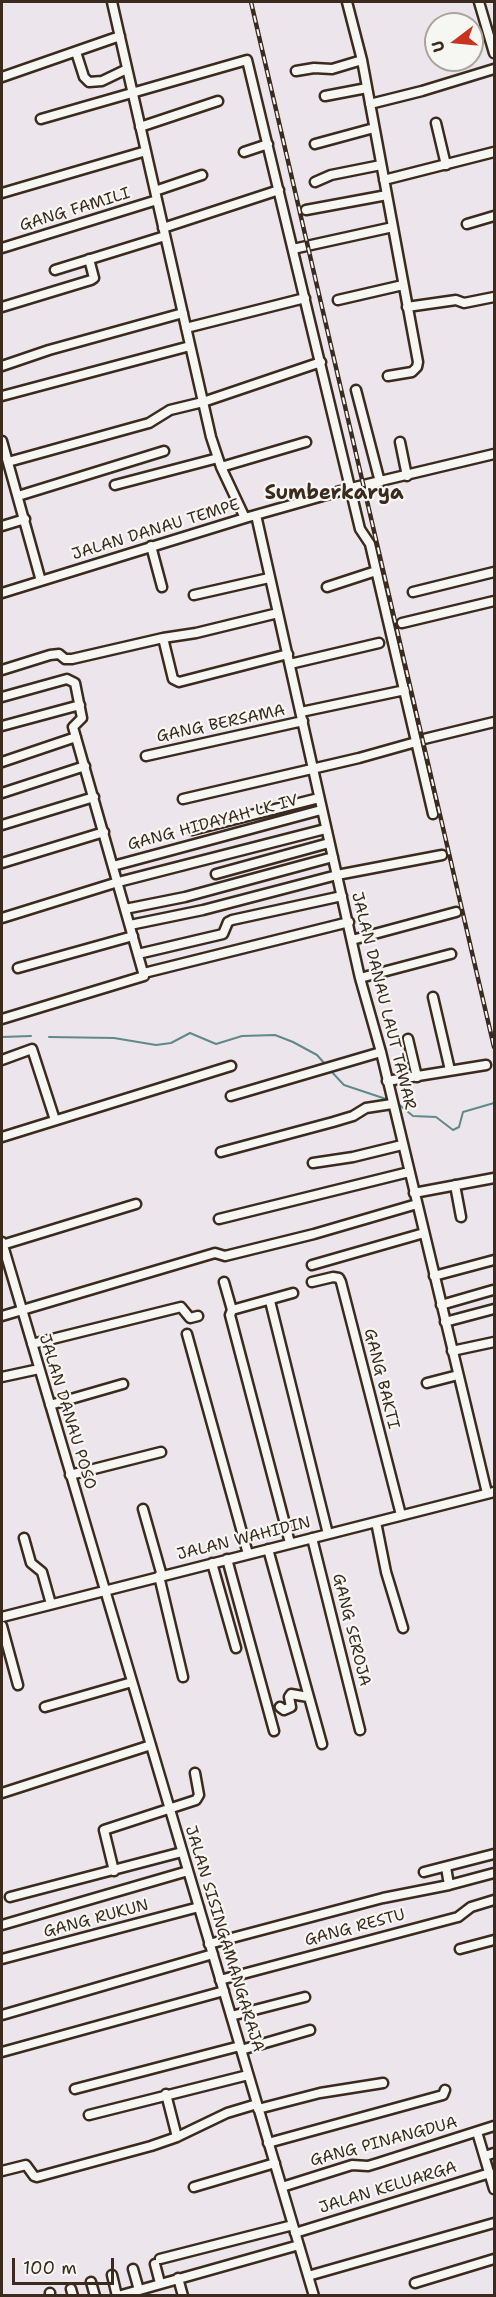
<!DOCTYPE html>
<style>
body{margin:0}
#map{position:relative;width:496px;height:2297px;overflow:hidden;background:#ece6ec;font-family:"Shantell Sans",sans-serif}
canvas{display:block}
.frame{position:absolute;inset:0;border:3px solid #3b2a1e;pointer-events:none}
.north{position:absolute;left:424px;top:12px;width:60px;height:60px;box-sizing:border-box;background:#f6f6f2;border:2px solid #aba49d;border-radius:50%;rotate:254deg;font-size:16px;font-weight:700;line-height:24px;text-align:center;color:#3b2a1e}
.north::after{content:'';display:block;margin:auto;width:21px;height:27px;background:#c8321e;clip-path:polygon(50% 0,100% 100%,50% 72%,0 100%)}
.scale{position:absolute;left:12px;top:2258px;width:102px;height:27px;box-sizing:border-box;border:3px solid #3b2a1e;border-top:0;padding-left:8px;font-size:18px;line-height:21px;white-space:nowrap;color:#3b2a1e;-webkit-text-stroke:4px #f6f6f2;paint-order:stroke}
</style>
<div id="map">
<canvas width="496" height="2297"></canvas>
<div class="frame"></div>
<div class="north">U</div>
<div class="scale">100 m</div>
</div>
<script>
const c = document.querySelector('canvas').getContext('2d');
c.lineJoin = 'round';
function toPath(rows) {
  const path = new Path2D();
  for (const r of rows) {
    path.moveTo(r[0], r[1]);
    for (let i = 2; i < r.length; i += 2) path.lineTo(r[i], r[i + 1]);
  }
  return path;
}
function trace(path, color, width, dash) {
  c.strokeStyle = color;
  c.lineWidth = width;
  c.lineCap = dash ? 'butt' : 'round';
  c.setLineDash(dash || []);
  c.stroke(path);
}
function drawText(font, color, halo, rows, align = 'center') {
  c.font = font + ' "Shantell Sans",sans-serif';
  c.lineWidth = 4.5;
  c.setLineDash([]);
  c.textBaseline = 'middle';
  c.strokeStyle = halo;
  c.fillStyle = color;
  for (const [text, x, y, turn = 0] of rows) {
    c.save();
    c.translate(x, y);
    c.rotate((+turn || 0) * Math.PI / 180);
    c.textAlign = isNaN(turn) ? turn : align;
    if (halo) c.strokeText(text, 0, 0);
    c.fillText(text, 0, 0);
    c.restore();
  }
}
trace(toPath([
 [2,1037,31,1036],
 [49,1037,114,1038,156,1045,171,1043,190,1033,216,1044,242,1036,275,1035,293,1042,317,1055,325,1064],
 [329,1069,344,1085,389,1100],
 [397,1103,413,1116,436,1117,453,1130,459,1127,463,1112,494,1103]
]), '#608989', 2);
const minor = toPath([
 [112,2,211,437,221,467,245,518],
 [347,2,362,60,418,362,417,367,412,372,388,376],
 [479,2,494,53],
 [76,52,84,77,89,82,102,81,127,69],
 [296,71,314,68,332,69,362,60],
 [2,77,120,36],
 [325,96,367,88],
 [370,104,422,91,494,69],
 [41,119,247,60,360,529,370,544,433,814],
 [436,123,446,165],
 [140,127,218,101],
 [315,144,374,128],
 [244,152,268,144],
 [384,180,494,152],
 [315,182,331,175,381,165],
 [155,191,202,175],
 [2,193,146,151],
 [306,210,387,195],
 [467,224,494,216],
 [163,228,279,190],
 [2,248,157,200],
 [293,249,393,227],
 [55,270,165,236],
 [338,300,403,285],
 [2,307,91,280,94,278,89,259],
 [407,307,456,300,464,303,494,297],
 [186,328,305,298],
 [2,366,49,350,183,313],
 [356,390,380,482],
 [2,396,190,346],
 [2,441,41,581],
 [400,442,407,476],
 [8,462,149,423,170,410,203,402,321,362],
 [221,467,306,442],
 [115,485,218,458],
 [18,496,164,451],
 [256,515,360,978,381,1052,487,1493],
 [2,526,25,519],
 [151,546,162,587],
 [327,587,376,571],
 [413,592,494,572],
 [2,593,245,518,351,488,494,454],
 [194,595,269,578],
 [402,623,494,601],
 [163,638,173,679,179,682,288,654],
 [290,664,379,643],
 [2,670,50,655,59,654,65,659,72,659,163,638,196,633,278,613],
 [2,697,67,679,75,683,82,718,73,727,144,976,2,1019],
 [301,712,405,690],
 [2,726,80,705],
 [424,739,494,722],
 [146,756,303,721],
 [2,762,76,737],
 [2,793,85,766],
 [183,799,359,758,416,742],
 [2,825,94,797],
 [192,830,319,798],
 [2,863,104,832],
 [113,866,321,810],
 [216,874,329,843],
 [125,909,185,897,333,857],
 [2,918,118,882,325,829],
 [130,925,203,910,337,875,442,855],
 [352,940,456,912],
 [138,954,223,934,228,922,232,920,342,896],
 [18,968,133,936],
 [144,973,349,922],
 [360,978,451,954],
 [433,997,450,1070],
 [408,1039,417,1077],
 [2,1060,32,1049,55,1120],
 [387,1081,486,1065],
 [231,1096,381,1052],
 [2,1137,231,1066],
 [221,1152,333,1122,353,1116,366,1108,392,1104],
 [313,1163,353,1157,402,1145],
 [455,1185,461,1217],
 [414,1193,494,1178],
 [219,1219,409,1172],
 [2,1242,314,2296],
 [2,1245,136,1204],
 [312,1265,424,1233],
 [434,1276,494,1260],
 [224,1282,232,1310,230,1315,290,1543],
 [312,1282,333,1277,339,1278,341,1282,401,1515],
 [270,1301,328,1534],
 [441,1305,493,1290],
 [232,1310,293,1293],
 [2,1316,215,1253,225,1256,314,1234,417,1204],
 [445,1322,494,1309],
 [187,1334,248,1554],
 [32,1344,181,1307,190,1318,198,1316],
 [452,1351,494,1342],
 [2,1377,39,1369],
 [427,1383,458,1375],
 [50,1405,123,1384],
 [70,1475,161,1452],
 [143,1509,162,1576],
 [376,1522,386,1572,403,1628],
 [24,1538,31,1563,42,1572,51,1604],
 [312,1538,360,1730],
 [268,1549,322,1744],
 [227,1559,274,1731],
 [212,1563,236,1648],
 [159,1576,183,1677],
 [2,1617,494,1492],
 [2,1626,18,1685],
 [45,1707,132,1682],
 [280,1707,284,1710,291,1707,289,1697,291,1694,308,1697],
 [2,1793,151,1745],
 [446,1867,449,1885],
 [114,1871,104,1830,196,1800,199,1795,195,1773],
 [424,1872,494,1854],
 [10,1897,182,1852],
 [2,1925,188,1871],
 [209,1944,383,1898,449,1885,494,1873],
 [460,1949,494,1940],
 [2,1959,199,1907],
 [220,1980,458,1917,471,1907,494,1900],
 [2,2015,213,1954],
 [231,2016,305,1997],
 [241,2050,310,2030],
 [2,2052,224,1991],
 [75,2089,240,2046],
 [258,2109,320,2093,383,2083],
 [89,2115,248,2075],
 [477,2132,494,2189],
 [177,2137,227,2113,257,2104],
 [268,2143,443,2095,445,2090],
 [485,2156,494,2153],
 [2,2171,26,2165,34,2176,37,2177,151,2146,177,2137,166,2094],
 [194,2187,275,2163],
 [282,2187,352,2165,368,2166,378,2163,494,2126],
 [295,2233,490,2173],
 [160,2259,293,2225],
 [155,2264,160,2283],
 [133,2269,139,2290],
 [112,2275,117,2296],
 [308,2276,494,2223],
 [178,2278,183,2296],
 [91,2282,95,2296],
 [415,2283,494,2259],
 [71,2289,73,2296],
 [50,2293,50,2296],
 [118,2296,299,2245]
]);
trace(minor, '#3b2a1e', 13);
trace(minor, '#f6f6f2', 8);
const rail = toPath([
 [251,2,494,1047]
]);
trace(rail, '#3b2a1e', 4.5);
trace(rail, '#f6f6f2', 2, [7]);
drawText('16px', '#3b2a1e', '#f6f6f2', [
 ["GANG FAMILI",75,210,-17],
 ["JALAN DANAU TEMPE",156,530,-17],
 ["GANG BERSAMA",221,724,-12],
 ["GANG HIDAYAH LK IV",213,823,-15],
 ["JALAN DANAU LAUT TAWAR",383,1001,76],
 ["GANG BAKTI",381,1379,76],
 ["JALAN DANAU POSO",67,1412,73],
 ["JALAN WAHIDIN",244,1539,-14],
 ["GANG SEROJA",351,1630,76],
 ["GANG RUKUN",96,1919,-15],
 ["GANG RESTU",355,1928,-15],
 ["JALAN SISINGAMANGARAJA",224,1939,73],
 ["GANG PINANGDUA",384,2142,-15],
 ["JALAN KELUARGA",388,2188,-17]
]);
drawText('bold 20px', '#3b2a1e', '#f6f6f2', [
 ["Sumberkarya",334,494]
]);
</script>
